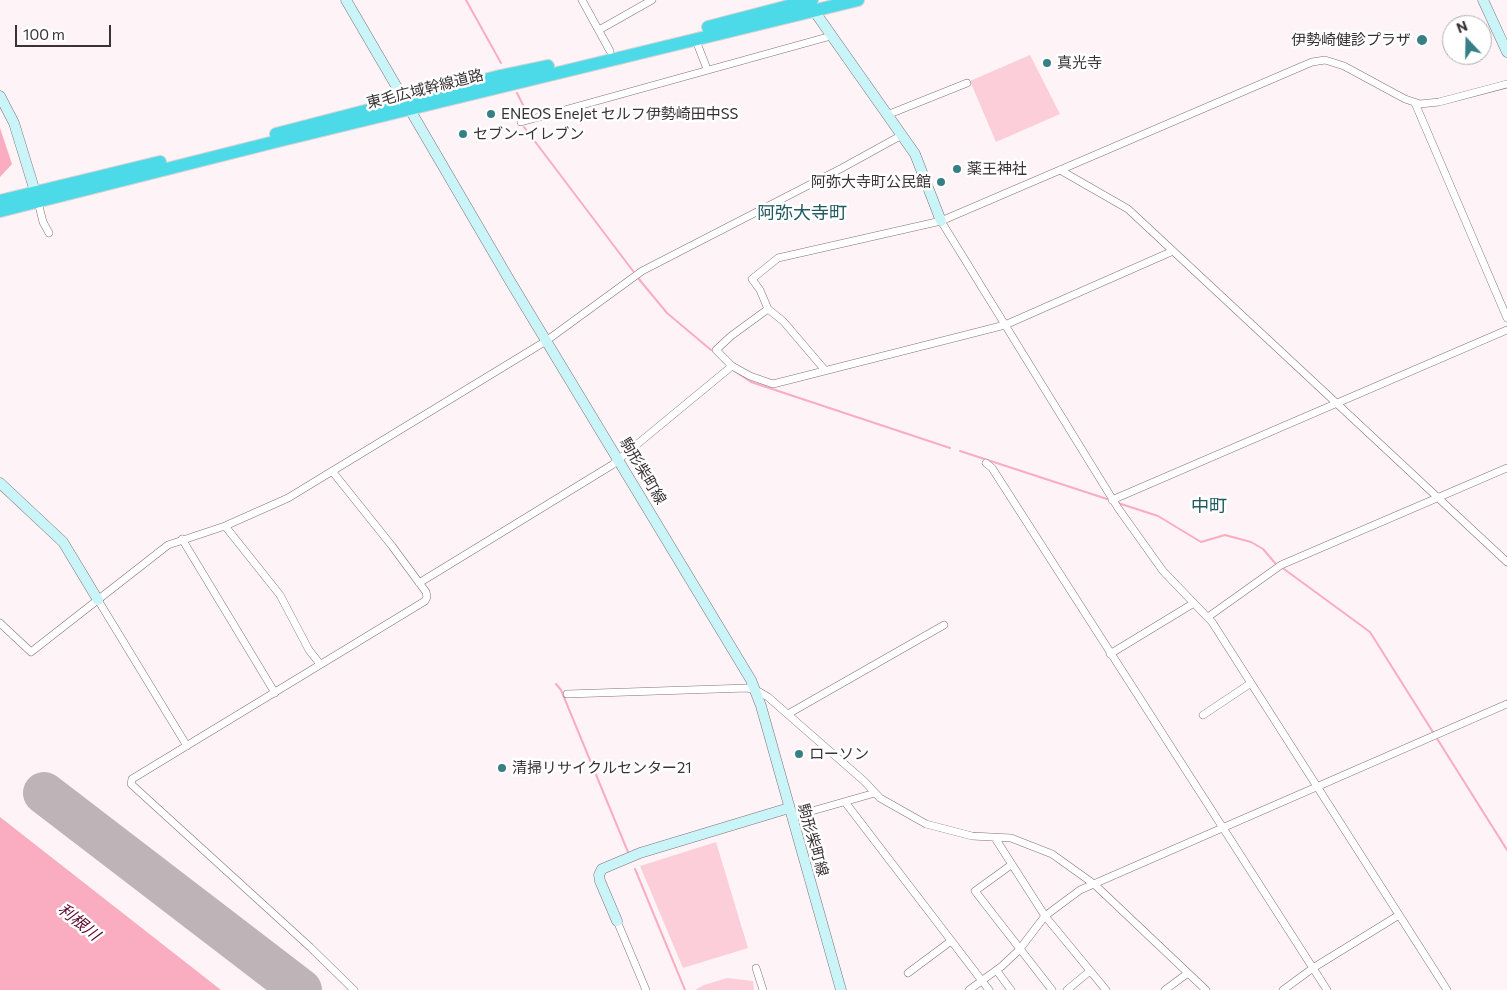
<!DOCTYPE html>
<meta charset="utf-8">
<style>
body{margin:0}
#map{position:relative;width:1507px;height:990px;overflow:hidden;background:#fef4f7;font-family:Commissioner,sans-serif}
canvas{display:block}
.north{position:absolute;left:1442px;top:15px;width:50px;height:50px;box-sizing:border-box;background:#fff;border:1px solid #b0adae;border-radius:50%;rotate:339deg;font-size:14px;font-weight:700;line-height:20px;text-align:center;color:#3a3234}
.north::after{content:'';display:block;margin:auto;width:18px;height:22px;background:#377f87;clip-path:polygon(50% 0,100% 100%,50% 72%,0 100%)}
.scale{position:absolute;left:15px;top:25px;width:96px;height:22px;box-sizing:border-box;border:2px solid #3a3234;border-top:0;padding-left:6px;font-size:15px;line-height:18px;white-space:nowrap;color:#3a3234;-webkit-text-stroke:4px #fff;paint-order:stroke}
</style>
<div id="map">
<canvas width="1507" height="990"></canvas>
<div class="north">N</div>
<div class="scale">100 m</div>
</div>
<script>
const c = document.querySelector('canvas').getContext('2d');
c.lineJoin = 'round';
function fill(path, color) {
  c.fillStyle = color;
  c.fill(path, 'evenodd');
}
function toPath(rows) {
  const path = new Path2D();
  for (const r of rows) {
    path.moveTo(r[0], r[1]);
    for (let i = 2; i < r.length; i += 2) path.lineTo(r[i], r[i + 1]);
  }
  return path;
}
function trace(path, color, width, dash) {
  c.strokeStyle = color;
  c.lineWidth = width;
  c.lineCap = dash ? 'butt' : 'round';
  c.setLineDash(dash || []);
  c.stroke(path);
}
function drawText(font, color, halo, rows, align = 'center') {
  c.font = font + ' Commissioner,"Noto Sans JP",sans-serif';
  c.lineWidth = 5;
  c.setLineDash([]);
  c.textBaseline = 'middle';
  c.strokeStyle = halo;
  c.fillStyle = color;
  for (const [text, x, y, turn = 0] of rows) {
    c.save();
    c.translate(x, y);
    c.rotate((+turn || 0) * Math.PI / 180);
    c.textAlign = isNaN(turn) ? turn : align;
    if (halo) c.strokeText(text, 0, 0);
    c.fillText(text, 0, 0);
    c.restore();
  }
}
fill(toPath([
 [1030,55,1060,114,996,142,970,81],
 [716,842,748,948,683,968,640,866],
 [727,978,753,981,754,990,695,990,704,985]
]), '#fbced9');
fill(toPath([
 [0,128,12,164,0,177],
 [0,817,221,990,0,990]
]), '#faacc1');
trace(toPath([
 [466,0,501,63],
 [517,93,524,107,523,117],
 [524,127,633,271],
 [638,278,667,313,711,350],
 [736,372,751,382,950,448],
 [960,451,1107,499],
 [1118,503,1158,516,1201,542,1225,535,1251,542,1263,549,1275,563],
 [1284,569,1370,632,1507,850],
 [556,684,561,690,628,852],
 [635,869,685,990]
]), '#faacc1', 2);
trace(toPath([
 [44,793,301,990]
]), '#beb4b7', 42);
const street = toPath([
 [582,0,610,51],
 [599,30,652,0],
 [695,38,707,69],
 [1415,103,1507,318],
 [887,115,967,83],
 [521,122,831,36],
 [1060,170,1128,209,1507,562],
 [38,202,43,222,49,233],
 [941,221,1118,508,1163,571,1212,622,1447,990],
 [768,309,731,336,716,350,732,366,750,376,773,384,1005,325,1173,251],
 [824,369,783,321,768,309,760,290,752,279,778,258,941,221,1312,62,1325,60,1344,66,1405,99,1420,104,1439,102,1507,84],
 [986,463,992,468,1327,990],
 [332,471,392,546,426,592,427,597,425,601,132,779,131,784,310,947,354,990],
 [1112,500,1507,330],
 [225,526,280,595,309,650,320,664],
 [182,539,275,693],
 [419,583,612,465,732,366],
 [98,600,187,746],
 [1208,617,1281,565,1507,468],
 [0,623,31,652,168,545,225,526,288,498,546,341,642,271,842,168,902,135],
 [1110,654,1194,603],
 [567,694,747,688,756,690,768,697,864,781,880,798,926,824,972,836,1011,838,1052,854,1094,884,1206,990],
 [788,714,944,625],
 [1203,715,1251,683],
 [845,802,989,990],
 [791,817,875,793],
 [995,838,1045,916,1106,990],
 [1011,865,975,891,1052,990],
 [617,921,646,990],
 [756,968,763,990],
 [997,971,1011,990],
 [908,973,951,941],
 [969,990,1002,966,1019,950,1045,916,1080,890,1507,704],
 [1067,990,1090,971],
 [1165,990,1188,973],
 [1283,990,1313,968,1399,915]
]);
const secondary = toPath([
 [346,0,510,281,751,680,761,706,841,990],
 [1483,0,1507,52],
 [810,5,915,154,941,221],
 [0,96,14,123,37,198],
 [0,483,63,542,98,600],
 [617,921,600,881,599,875,602,869,640,853,789,808]
]);
const highway = toPath([
 [708,27,812,0],
 [276,134,500,76,548,66],
 [0,201,160,162],
 [0,211,278,141,858,0]
]);
trace(street, '#847175', 8);
trace(secondary, '#847175', 11);
trace(highway, '#d4d2d2', 14);
trace(street, '#fff', 7);
trace(secondary, '#c9f4f8', 10);
trace(highway, '#4cdae8', 12);
for (const [x, y, r, color] of [
 [1422,40,6,"#377f87"],
 [1047,63,5,"#377f87"],
 [491,114,5,"#377f87"],
 [463,134,5,"#377f87"],
 [957,169,5,"#377f87"],
 [941,182,5,"#377f87"],
 [799,754,5,"#377f87"],
 [502,768,5,"#377f87"]
]) {
  const dot = new Path2D();
  dot.arc(x, y, r, 0, 2 * Math.PI);
  c.fillStyle = color;
  c.fill(dot);
  trace(dot, '#fff', 2);
}
drawText('15px', '#3a3234', '#fff', [
 ["伊勢崎健診プラザ",1411,40,"right"],
 ["真光寺",1057,63],
 ["ENEOS EneJet セルフ伊勢崎田中SS",501,114],
 ["セブン-イレブン",473,134],
 ["薬王神社",967,169],
 ["阿弥大寺町公民館",931,182,"right"],
 ["ローソン",809,754],
 ["清掃リサイクルセンター21",512,768]
], 'left');
drawText('15px', '#3a3234', '#fff', [
 ["東毛広域幹線道路",425,89,-14],
 ["駒形柴町線",643,471,59],
 ["駒形柴町線",813,840,74]
]);
drawText('italic 16px', '#5e092e', '#fff', [
 ["利根川",79,922,39]
]);
drawText('18px', '#215b61', '#fff', [
 ["阿弥大寺町",802,213],
 ["中町",1209,506]
]);
</script>
